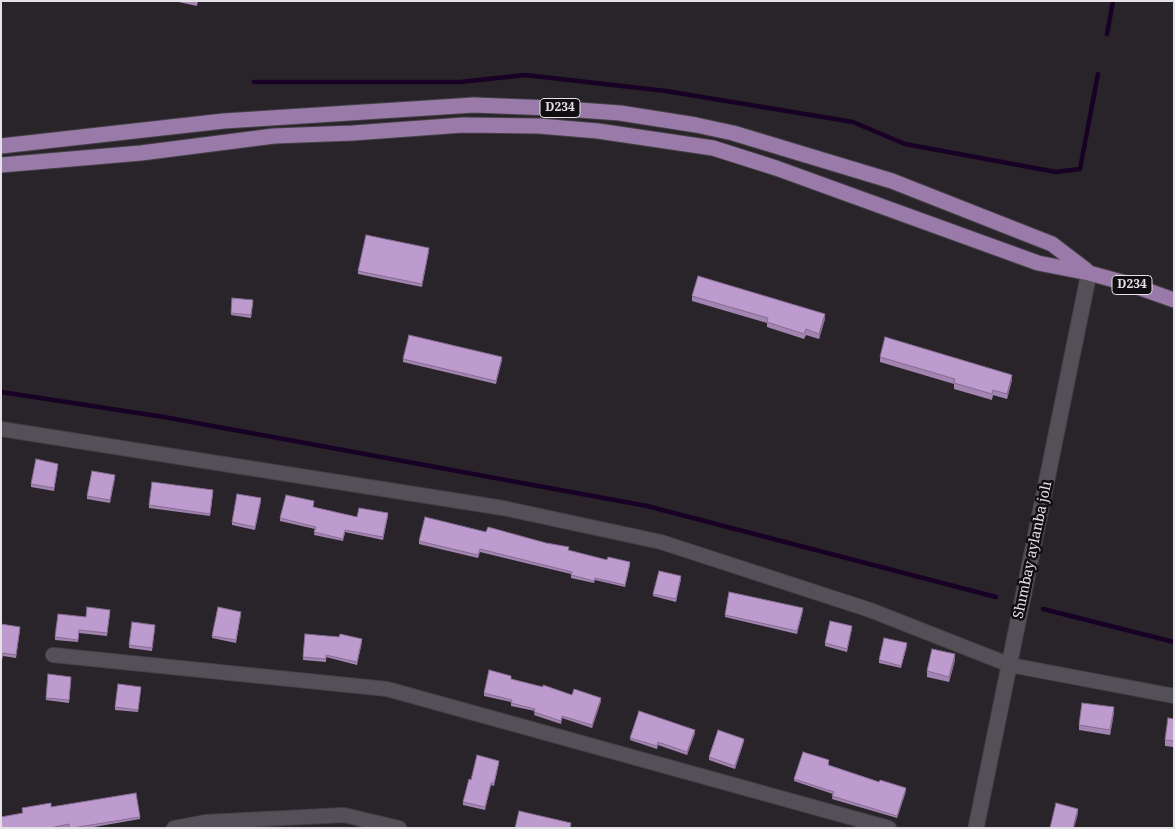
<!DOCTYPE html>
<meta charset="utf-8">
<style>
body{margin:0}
#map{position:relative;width:1175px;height:829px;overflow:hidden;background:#28242a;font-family:"Noto Serif",serif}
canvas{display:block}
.frame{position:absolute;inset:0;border:2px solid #e4e2e6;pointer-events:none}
</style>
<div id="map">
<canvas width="1175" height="829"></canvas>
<div class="frame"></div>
</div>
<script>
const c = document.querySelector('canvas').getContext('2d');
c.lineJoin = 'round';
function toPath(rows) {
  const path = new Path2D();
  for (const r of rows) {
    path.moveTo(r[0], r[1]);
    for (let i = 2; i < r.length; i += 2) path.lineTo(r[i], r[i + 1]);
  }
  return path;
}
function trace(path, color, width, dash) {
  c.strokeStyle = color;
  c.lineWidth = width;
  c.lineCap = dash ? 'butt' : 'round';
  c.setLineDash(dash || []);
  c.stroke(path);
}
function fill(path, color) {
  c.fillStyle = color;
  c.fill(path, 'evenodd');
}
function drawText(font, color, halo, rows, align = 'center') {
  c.font = font + ' "Noto Serif",serif';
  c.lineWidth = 5;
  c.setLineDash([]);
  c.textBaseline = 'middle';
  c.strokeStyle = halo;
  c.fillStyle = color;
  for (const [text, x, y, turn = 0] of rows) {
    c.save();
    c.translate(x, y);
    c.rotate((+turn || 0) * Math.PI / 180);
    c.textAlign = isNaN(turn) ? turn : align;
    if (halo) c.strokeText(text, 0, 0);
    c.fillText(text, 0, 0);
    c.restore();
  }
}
trace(toPath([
 [1107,34,1113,1],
 [254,82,460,82,525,75,666,91,853,122,905,144,1056,172,1080,169,1098,74],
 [1,392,164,417,647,506,996,597],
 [1043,609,1174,642]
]), '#190025', 4.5);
const street = toPath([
 [1,429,503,508,661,542,870,610,1010,665,1174,696],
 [53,655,387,689,889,828],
 [174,828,206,822,344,815,399,828]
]);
const secondary = toPath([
 [976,828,1089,273]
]);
const primary = toPath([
 [1,146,224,121,474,105,551,108,620,113,696,125,733,133,892,181,1052,244,1086,270],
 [1,165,141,153,274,136,353,133,463,125,539,126,598,131,713,148,776,168,1038,263,1089,273,1129,284,1174,300]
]);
trace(street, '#444146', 16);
trace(secondary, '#444146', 17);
trace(primary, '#444146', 17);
trace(street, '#555057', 14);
trace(secondary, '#555057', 15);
trace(primary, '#997aa8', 15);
fill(toPath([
 [174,1,198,1,197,6],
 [429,251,422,287,358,274,358,271],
 [692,296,825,319,819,339,806,335,804,339,767,327,767,323,692,301],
 [253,303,251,318,231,315,231,313],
 [880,357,1012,380,1007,399,993,395,992,400,954,389,954,384,880,362],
 [403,359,502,360,496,384,403,362],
 [58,466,54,491,31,487,31,484],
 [115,478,110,503,87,499,87,496],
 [213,493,210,516,149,508,149,505],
 [261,501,255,530,232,525,232,522],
 [314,504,313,507,357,517,388,516,383,540,345,532,343,541,314,535,315,529,280,521,280,518],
 [486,532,630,565,625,587,595,580,594,583,571,578,571,574,480,552,478,558,419,544,419,541],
 [681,579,676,602,653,596,653,594],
 [803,611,797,634,725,617,725,615],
 [110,612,107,636,79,633,78,642,55,640,55,637,86,617],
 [241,614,236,643,212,638,212,636],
 [1,624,20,630,16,658,3,656],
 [155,628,152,651,129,648,129,645],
 [852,629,847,652,825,646,825,643],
 [305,634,362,642,357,665,326,657,326,662,303,660],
 [907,646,901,668,879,663,879,660],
 [955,660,949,682,927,677,927,671],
 [511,679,572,695,601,701,592,728,562,718,561,724,534,715,535,711,511,706,511,702,484,696,484,693],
 [71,680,69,703,46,700,46,698],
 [141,687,138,712,115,710,115,707],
 [1114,713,1110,735,1079,730,1079,725],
 [1174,719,1174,747,1165,746,1165,740],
 [695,733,687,755,658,745,657,749,630,740,630,738],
 [744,741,735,769,709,760,709,757],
 [499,763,494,786,491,785,485,810,463,805,463,802,471,780],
 [829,763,829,765,906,791,897,818,832,799,833,794,794,781,794,779],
 [51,807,140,817,140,819,88,828,1,828,22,813,22,808]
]), '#a385b2');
fill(toPath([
 [825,314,825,319,819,339,819,334],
 [1012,375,1012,380,1007,399,1007,394],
 [955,654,955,660,949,682,949,677],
 [601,698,601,701,592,728,592,725],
 [1114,707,1114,713,1110,735,1110,730],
 [695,730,695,733,687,755,687,752],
 [744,739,744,741,735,769,735,766],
 [906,788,906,791,897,818,897,816],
 [1078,809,1078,814,1074,828,1073,828]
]), '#856c91');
const building = toPath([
 [366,235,429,248,422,284,358,271,366,235],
 [698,276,825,314,819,334,806,329,804,334,767,322,768,318,692,296,698,276],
 [232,298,253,300,251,315,231,313,232,298],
 [409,335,502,357,496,381,403,359,409,335],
 [885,337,1012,375,1007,394,993,390,992,394,954,383,955,379,880,357,885,337],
 [36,459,58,464,54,488,31,484,36,459],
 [92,471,115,475,110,500,87,496,92,471],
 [152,482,213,490,210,514,149,505,152,482],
 [237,494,261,498,255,527,232,522,237,494],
 [286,495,314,501,313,507,357,517,359,508,388,513,383,537,345,530,343,539,314,532,316,527,280,518,286,495],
 [425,517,486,532,488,527,546,543,569,547,568,550,607,560,608,557,630,562,625,585,595,578,594,581,571,575,572,572,480,549,478,555,419,541,425,517],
 [659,571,681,576,676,599,653,594,659,571],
 [729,592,803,608,797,631,725,615,729,592],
 [87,607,110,610,107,633,79,630,78,640,55,637,58,614,86,617,87,607],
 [218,607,241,612,236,640,212,636,218,607],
 [830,621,852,626,847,649,825,643,830,621],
 [132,622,155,625,152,648,129,645,132,622],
 [1,624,20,627,16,655,3,653,1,664,1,624],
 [305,634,339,637,340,634,362,639,357,662,326,655,326,659,303,657,305,634],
 [884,638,907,643,901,666,879,660,884,638],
 [932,649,955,654,949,677,927,671,932,649],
 [489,670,511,676,511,679,543,687,543,685,572,695,574,689,601,698,592,725,562,716,561,721,534,712,535,709,511,703,512,700,484,693,489,670],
 [48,674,71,677,69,700,46,698,48,674],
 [118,684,141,687,138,710,115,707,118,684],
 [1082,703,1114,707,1110,730,1079,725,1082,703],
 [639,711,695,730,687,752,658,742,657,746,630,738,639,711],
 [1168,718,1174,719,1174,741,1165,740,1168,718],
 [718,730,744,739,735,766,709,757,718,730],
 [803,752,829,760,828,765,879,782,880,780,906,788,897,816,832,796,834,792,794,779,803,752],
 [477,755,499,761,494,783,491,783,485,807,463,802,469,779,471,780,477,755],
 [136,793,140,817,72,828,69,828,69,824,50,828,1,828,1,817,23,813,22,808,51,803,51,807,136,793],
 [1056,803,1078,809,1073,828,1050,828,1056,803],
 [519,811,571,823,570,827,574,828,515,828,519,811]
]);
fill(building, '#be9bcf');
trace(building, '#856c91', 1);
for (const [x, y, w] of [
 [560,108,40],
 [1132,285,40]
]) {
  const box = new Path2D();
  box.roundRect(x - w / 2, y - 9.5, w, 19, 4);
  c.fillStyle = '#100e11';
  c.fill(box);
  trace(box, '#e4e2e6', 1);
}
drawText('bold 12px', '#e4e2e6', null, [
 ["D234",560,108],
 ["D234",1132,285]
]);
drawText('14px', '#e4e2e6', '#100e11', [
 ["Shımbay aylanba jolı",1033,550,-78]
]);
</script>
